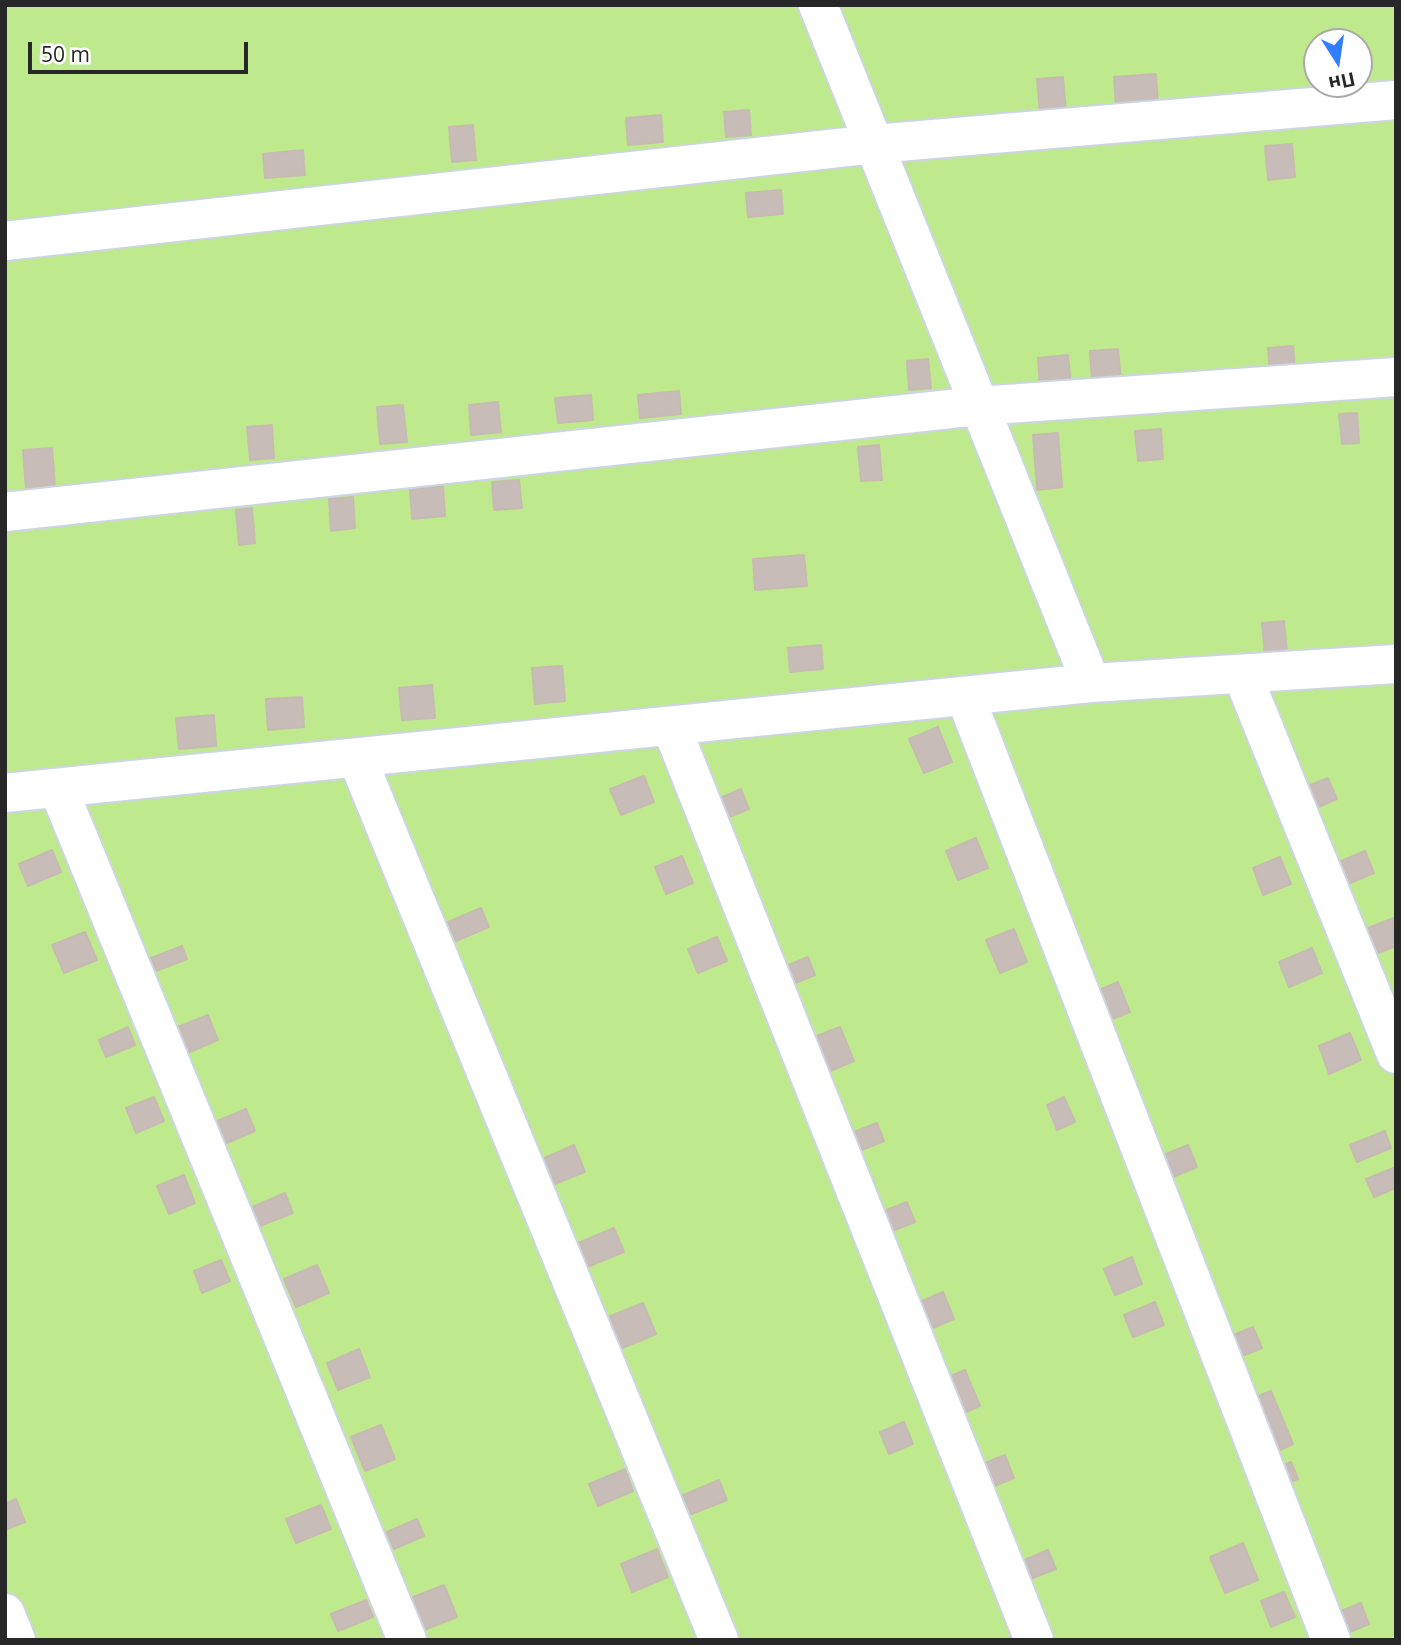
<!DOCTYPE html>
<meta charset="utf-8">
<style>
body{margin:0}
#map{position:relative;width:1401px;height:1645px;overflow:hidden;background:#ecdfd7;font-family:"Open Sans",sans-serif}
canvas{display:block}
.frame{position:absolute;inset:0;border:7px solid #272727;pointer-events:none}
.north{position:absolute;left:1303px;top:28px;width:70px;height:70px;box-sizing:border-box;background:#fff;border:2px solid #a9a9a9;border-radius:50%;rotate:168deg;font-size:19px;font-weight:700;line-height:28px;text-align:center;color:#272727}
.north::after{content:'';display:block;margin:auto;width:24px;height:32px;background:#317eff;clip-path:polygon(50% 0,100% 100%,50% 72%,0 100%)}
.scale{position:absolute;left:28px;top:42px;width:220px;height:32px;box-sizing:border-box;border:4px solid #272727;border-top:0;padding-left:9px;font-size:21px;line-height:24px;white-space:nowrap;color:#272727;-webkit-text-stroke:5px #fff;paint-order:stroke}
</style>
<div id="map">
<canvas width="1401" height="1645"></canvas>
<div class="frame"></div>
<div class="north">Пн</div>
<div class="scale">50 m</div>
</div>
<script>
const c = document.querySelector('canvas').getContext('2d');
c.lineJoin = 'round';
function fill(path, color) {
  c.fillStyle = color;
  c.fill(path, 'evenodd');
}
function toPath(rows) {
  const path = new Path2D();
  for (const r of rows) {
    path.moveTo(r[0], r[1]);
    for (let i = 2; i < r.length; i += 2) path.lineTo(r[i], r[i + 1]);
  }
  return path;
}
function trace(path, color, width, dash) {
  c.strokeStyle = color;
  c.lineWidth = width;
  c.lineCap = dash ? 'butt' : 'round';
  c.setLineDash(dash || []);
  c.stroke(path);
}
fill(toPath([
 [5,5,1396,5,1396,1640,5,1640],
 [1317,42,1359,42,1359,84,1317,84]
]), '#bee98d');
const building = toPath([
 [1156,74,1158,104,1116,107,1114,77,1156,74],
 [1063,77,1066,113,1040,115,1037,79,1063,77],
 [749,110,751,135,726,137,724,112,749,110],
 [661,115,663,142,628,145,626,118,661,115],
 [473,125,476,160,452,162,449,127,473,125],
 [1292,144,1295,177,1268,180,1265,146,1292,144],
 [303,150,305,175,265,178,263,154,303,150],
 [781,190,783,214,748,217,746,193,781,190],
 [1293,346,1295,370,1270,372,1268,348,1293,346],
 [1118,349,1121,381,1092,383,1090,351,1118,349],
 [1068,355,1071,387,1040,389,1038,358,1068,355],
 [928,359,931,388,909,390,907,361,928,359],
 [679,391,681,414,640,418,638,395,679,391],
 [591,395,593,420,558,423,555,398,591,395],
 [498,402,501,432,471,435,469,405,498,402],
 [403,405,407,442,380,444,377,407,403,405],
 [1357,413,1359,443,1342,444,1339,414,1357,413],
 [272,425,274,458,250,460,247,427,272,425],
 [1161,429,1163,459,1138,461,1135,431,1161,429],
 [1058,433,1062,487,1037,490,1033,435,1058,433],
 [879,445,882,480,861,481,858,447,879,445],
 [52,448,55,486,26,489,23,450,52,448],
 [519,480,522,508,494,510,492,482,519,480],
 [443,486,445,516,412,519,410,489,443,486],
 [353,497,355,528,331,531,329,499,353,497],
 [252,508,255,543,239,545,236,510,252,508],
 [804,555,807,586,755,590,753,559,804,555],
 [1284,621,1287,653,1265,655,1262,623,1284,621],
 [821,645,823,669,790,672,788,648,821,645],
 [562,666,565,701,535,704,532,668,562,666],
 [432,685,435,718,402,720,399,688,432,685],
 [302,697,304,727,268,730,266,699,302,697],
 [214,715,216,746,179,749,176,718,214,715],
 [938,727,952,762,924,773,909,739,938,727],
 [644,776,654,802,621,815,610,789,644,776],
 [1328,778,1337,799,1309,811,1300,789,1328,778],
 [741,789,749,809,719,821,711,802,741,789],
 [976,838,988,868,958,880,946,851,976,838],
 [52,850,61,872,28,886,19,864,52,850],
 [1365,851,1374,873,1343,886,1334,864,1365,851],
 [682,856,693,883,666,894,655,867,682,856],
 [1280,857,1291,884,1263,895,1253,868,1280,857],
 [481,908,489,927,456,941,448,922,481,908],
 [1394,918,1396,946,1370,956,1360,931,1394,918],
 [1014,929,1027,962,1000,973,986,940,1014,929],
 [85,932,97,960,64,973,52,945,85,932],
 [717,937,727,961,698,973,688,949,717,937],
 [182,946,187,959,156,971,151,958,182,946],
 [1312,948,1322,973,1289,987,1279,962,1312,948],
 [808,957,815,975,783,988,776,970,808,957],
 [1118,982,1130,1012,1102,1023,1090,994,1118,982],
 [208,1015,218,1040,185,1054,175,1028,208,1015],
 [128,1027,135,1045,106,1057,99,1040,128,1027],
 [840,1027,854,1061,823,1074,809,1039,840,1027],
 [1350,1033,1361,1060,1329,1074,1319,1046,1350,1033],
 [154,1097,164,1121,136,1133,126,1108,154,1097],
 [1064,1097,1075,1122,1057,1130,1047,1105,1064,1097],
 [246,1109,255,1131,224,1144,215,1122,246,1109],
 [877,1123,884,1141,852,1154,844,1136,877,1123],
 [1385,1131,1391,1148,1357,1162,1350,1145,1385,1131],
 [574,1145,585,1172,552,1185,542,1159,574,1145],
 [1188,1145,1197,1167,1168,1179,1159,1157,1188,1145],
 [1396,1167,1396,1188,1374,1197,1366,1179,1396,1167],
 [184,1175,195,1203,169,1214,157,1186,184,1175],
 [285,1193,293,1213,257,1227,250,1208,285,1193],
 [907,1202,915,1222,885,1234,876,1214,907,1202],
 [614,1228,624,1252,587,1267,578,1243,614,1228],
 [1132,1257,1142,1284,1115,1295,1104,1269,1132,1257],
 [221,1260,230,1281,202,1293,194,1271,221,1260],
 [317,1265,329,1293,296,1307,284,1279,317,1265],
 [943,1292,954,1319,928,1330,917,1303,943,1292],
 [1155,1302,1164,1325,1133,1337,1124,1315,1155,1302],
 [643,1303,656,1334,620,1349,608,1317,643,1303],
 [1253,1327,1262,1348,1235,1359,1226,1338,1253,1327],
 [359,1349,370,1377,338,1390,327,1363,359,1349],
 [965,1370,980,1406,956,1416,941,1380,965,1370],
 [1271,1391,1293,1444,1273,1453,1251,1399,1271,1391],
 [904,1422,913,1444,889,1454,880,1432,904,1422],
 [381,1425,395,1459,365,1471,351,1437,381,1425],
 [1005,1455,1014,1478,985,1490,975,1467,1005,1455],
 [1291,1462,1298,1479,1279,1486,1273,1470,1291,1462],
 [625,1469,633,1491,598,1506,589,1484,625,1469],
 [719,1480,727,1500,689,1515,681,1496,719,1480],
 [16,1499,25,1522,5,1530,5,1504,16,1499],
 [321,1505,331,1529,296,1543,286,1519,321,1505],
 [417,1519,424,1536,394,1549,387,1532,417,1519],
 [1243,1543,1258,1580,1225,1593,1210,1557,1243,1543],
 [657,1549,668,1577,632,1592,621,1564,657,1549],
 [1048,1550,1056,1569,1022,1582,1015,1564,1048,1550],
 [444,1585,457,1617,424,1630,411,1598,444,1585],
 [1284,1592,1295,1617,1271,1627,1261,1601,1284,1592],
 [366,1600,373,1617,338,1631,331,1614,366,1600],
 [1361,1603,1369,1624,1340,1636,1331,1615,1361,1603]
]);
fill(building, '#c7bcb7');
trace(building, '#c7bbb1', 2);
const minor = toPath([
 [818,5,1091,683],
 [5,241,874,144,1396,100],
 [5,512,978,406,1396,377],
 [1242,674,1396,1054],
 [965,696,1331,1640],
 [671,726,1034,1640],
 [357,758,719,1640],
 [58,788,407,1640],
 [5,793,1091,683,1396,664],
 [5,1613,16,1640]
]);
trace(minor, '#ccd5e3', 42);
trace(minor, '#fff', 38);
</script>
